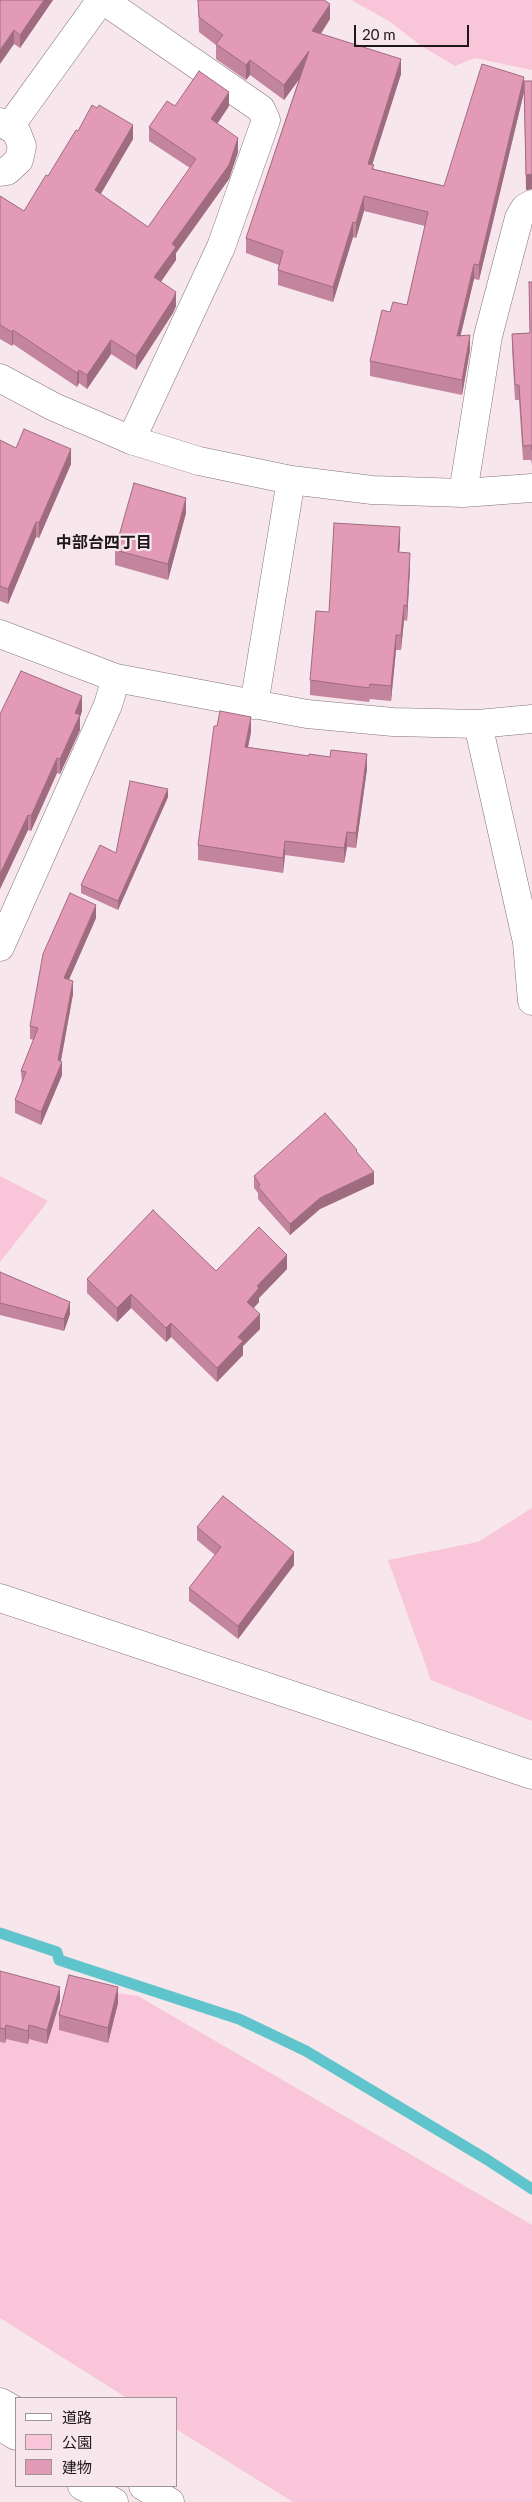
<!DOCTYPE html>
<meta charset="utf-8">
<style>
body{margin:0}
#map{position:relative;width:532px;height:2502px;overflow:hidden;background:#f7e6eb;font-family:Lato,"Noto Sans JP",sans-serif}
canvas{display:block}
.legend{position:absolute;left:15px;top:2397px;width:162px;height:90px;box-sizing:border-box;background:#f7e6eb;border:1px solid #a09497;margin:0;padding:6px 9px;list-style:none;font-size:15px;color:#1e181a}
.legend li{display:flex;align-items:center;gap:10px;height:25px}
.legend b{width:25px;border:1px solid #a09497}
.scale{position:absolute;left:354px;top:25px;width:115px;height:22px;box-sizing:border-box;border:2px solid #1e181a;border-top:0;padding-left:6px;font-size:15px;line-height:18px;white-space:nowrap;color:#1e181a;-webkit-text-stroke:4px #f7e6eb;paint-order:stroke}
</style>
<div id="map">
<canvas width="532" height="2502"></canvas>
<ul class="legend">
<li><b style="height:6px;background:#fff"></b>道路</li>
<li><b style="height:14px;background:#f9c5d8"></b>公園</li>
<li><b style="height:14px;background:#e39ab6"></b>建物</li>
</ul>
<div class="scale">20 m</div>
</div>
<script>
const c = document.querySelector('canvas').getContext('2d');
c.lineJoin = 'round';
function fill(path, color) {
  c.fillStyle = color;
  c.fill(path, 'evenodd');
}
function toPath(rows) {
  const path = new Path2D();
  for (const r of rows) {
    path.moveTo(r[0], r[1]);
    for (let i = 2; i < r.length; i += 2) path.lineTo(r[i], r[i + 1]);
  }
  return path;
}
function trace(path, color, width, dash) {
  c.strokeStyle = color;
  c.lineWidth = width;
  c.lineCap = dash ? 'butt' : 'round';
  c.setLineDash(dash || []);
  c.stroke(path);
}
function drawText(font, color, halo, rows, align = 'center') {
  c.font = font + ' Lato,"Noto Sans JP",sans-serif';
  c.lineWidth = 4.5;
  c.setLineDash([]);
  c.textBaseline = 'middle';
  c.strokeStyle = halo;
  c.fillStyle = color;
  for (const [text, x, y, turn = 0] of rows) {
    c.save();
    c.translate(x, y);
    c.rotate((+turn || 0) * Math.PI / 180);
    c.textAlign = isNaN(turn) ? turn : align;
    if (halo) c.strokeText(text, 0, 0);
    c.fillText(text, 0, 0);
    c.restore();
  }
}
fill(toPath([
 [351,0,532,0,532,70,475,58,455,66,423,47,389,21],
 [0,1176,48,1201,0,1262],
 [532,1508,532,1721,431,1680,388,1560,478,1542],
 [110,1992,138,1996,532,2225,532,2502,293,2502,176,2429,176,2398,127,2398,0,2318,0,2019,22,2023]
]), '#f9c5d8');
trace(toPath([
 [0,1933,57,1952,59,1960,239,2019,306,2051,486,2159,532,2189]
]), '#5fc4cb', 11);
const minor = toPath([
 [103,0,261,109,266,120,221,247,131,440],
 [0,122,16,131,22,146,19,160,7,171,0,172],
 [10,126,101,0],
 [0,378,54,407,131,440,199,461,291,480,372,490,463,493,532,488],
 [463,493,488,336,519,218,525,208,532,204],
 [0,634,116,678,307,714,393,722,478,724,532,719],
 [254,705,291,480],
 [478,724,527,942,532,1001],
 [0,947,108,705,116,678],
 [0,1598,532,1775]
]);
const highway = toPath([
 [0,2402,16,2411],
 [0,2426,16,2436],
 [82,2486,114,2502],
 [143,2486,170,2502]
]);
trace(minor, '#827378', 29);
trace(highway, '#827378', 29);
trace(minor, '#fff', 28);
trace(highway, '#fff', 28);
fill(toPath([
 [0,0,53,0,20,48,14,44],
 [198,0,330,19,321,34,401,74,372,165,374,169,444,186,524,81,532,81,532,189,526,190,524,92,479,280,474,279,460,336,470,350,462,395,370,376,370,361,390,312,407,305,425,226,364,211,356,238,353,237,333,302,278,285,278,270,279,265,246,253,246,238,299,79,284,100,250,75,246,80,216,59,216,45,199,32],
 [175,106,229,106,217,124,238,152,229,179,176,253,176,260,161,282,176,306,173,313,136,370,111,354,87,389,79,383,77,387,13,344,12,346,0,339,0,196,24,211,48,176,78,131,133,139,100,194,148,227,190,168,149,141,149,127],
 [529,282,532,282,532,465,531,460,523,460,519,400,515,400,512,348,512,334,530,333],
 [0,440,16,448,71,464,39,538,36,537,8,604,0,601],
 [186,513,168,580,115,565,115,550],
 [400,542,399,552,410,568,407,621,404,620,401,650,396,650,391,701,370,699,369,702,310,695,310,680],
 [82,711,80,717,80,730,60,774,57,773,31,831,28,830,0,889,0,714],
 [251,732,248,747,367,769,356,848,347,847,344,863,285,855,283,873,198,860,198,845],
 [168,797,118,910,81,893,81,885,116,853],
 [96,918,69,979,73,994,61,1061,62,1075,41,1125,15,1113,15,1100,22,1084,21,1071,34,1040,30,1039,30,1026],
 [357,1153,374,1184,320,1209,290,1235,258,1199,258,1193,254,1188,254,1176],
 [287,1269,259,1298,259,1302,253,1308,260,1329,243,1346,243,1355,217,1382,171,1337,166,1342,131,1308,117,1322,87,1293,87,1279,216,1271],
 [0,1272,70,1314,64,1331,0,1315],
 [197,1527,294,1565,238,1639,189,1601,189,1588,215,1555,197,1540],
 [0,1971,60,2001,47,2044,29,2039,28,2044,6,2039,5,2043,0,2042],
 [118,2003,108,2043,59,2030,59,2015]
]), '#c3849d');
fill(toPath([
 [44,0,53,0,20,48,20,35],
 [330,4,330,19,312,46,312,31],
 [14,30,14,44,0,64,0,50],
 [309,51,309,66,284,100,284,85],
 [401,59,401,74,368,178,368,164],
 [250,60,250,75,246,80,246,65],
 [524,77,524,92,479,280,479,265],
 [229,92,229,106,211,133,211,119],
 [133,125,133,139,95,204,95,190],
 [238,138,238,152,229,179,176,253,176,260,154,291,154,277,172,244],
 [532,174,532,189,526,190,526,175],
 [364,196,364,211,356,238,356,223],
 [353,222,353,237,333,302,333,287],
 [474,264,474,279,457,351,457,336],
 [176,292,176,306,173,313,136,370,136,356],
 [13,330,13,344,12,346,12,332],
 [470,335,470,350,462,395,462,380],
 [111,340,111,354,87,389,87,375],
 [79,370,79,383,77,387,77,373],
 [71,449,71,464,39,538,39,523],
 [186,498,186,513,168,580,168,564],
 [36,522,36,537,8,604,8,589],
 [400,527,400,542,398,567,398,552],
 [410,553,410,568,407,621,407,606],
 [404,605,404,620,401,650,401,635],
 [396,635,396,650,391,701,391,686],
 [82,696,82,711,80,717,80,730,60,774,60,759,75,713],
 [251,717,251,732,245,762,245,747],
 [367,754,367,769,356,848,356,833],
 [57,758,57,773,31,831,31,816],
 [168,789,168,797,118,910,118,901],
 [28,815,28,830,0,889,0,874],
 [347,832,347,847,344,863,344,848],
 [285,841,285,855,283,873,283,858],
 [96,905,96,918,64,991,64,978],
 [73,981,73,994,59,1070,62,1062,62,1075,41,1125,41,1112,58,1060],
 [374,1172,374,1184,320,1209,290,1235,290,1224,320,1198],
 [287,1255,287,1269,259,1298,259,1302,247,1316,247,1302,257,1286],
 [131,1294,131,1308,117,1322,117,1308],
 [70,1302,70,1314,64,1331,64,1319],
 [260,1314,260,1329,243,1346,243,1355,217,1382,217,1368,238,1337],
 [171,1323,171,1337,166,1342,166,1328],
 [294,1552,294,1565,238,1639,238,1626],
 [60,1987,60,2001,47,2044,47,2030],
 [118,1987,118,2003,108,2043,108,2028],
 [6,2025,6,2039,5,2043,5,2029],
 [29,2025,29,2039,28,2044,28,2031]
]), '#9f6c7f');
const building = toPath([
 [0,0,44,0,20,35,14,30,0,50,0,0],
 [198,0,324,0,330,4,312,31,401,59,368,164,374,165,372,169,444,186,482,64,524,77,479,265,474,264,457,336,470,335,462,380,370,361,382,310,390,312,393,302,407,305,428,212,364,196,356,223,353,222,333,287,278,270,283,251,246,238,309,51,284,85,250,60,246,65,216,44,223,35,199,17,198,0],
 [199,71,229,92,211,119,238,138,229,165,172,244,176,247,154,277,176,292,173,299,136,356,111,340,87,375,79,370,77,373,13,330,12,332,0,325,0,196,24,211,46,175,48,176,76,130,78,131,92,105,97,108,99,105,133,125,95,190,148,227,196,159,149,127,167,101,175,106,199,71],
 [524,81,532,81,532,174,526,175,524,81],
 [529,282,532,282,532,450,531,445,523,446,519,385,515,385,512,334,530,333,529,282],
 [24,429,71,449,39,523,36,522,8,589,0,586,0,440,16,448,24,429],
 [134,483,186,498,168,564,115,550,134,483],
 [334,523,400,527,398,552,410,553,407,606,404,605,401,635,396,635,391,686,370,684,369,688,310,680,316,611,329,612,334,523],
 [21,671,82,696,75,713,80,715,60,759,57,758,31,816,28,815,0,874,0,714,21,671],
 [220,711,251,717,245,747,309,756,309,754,330,757,331,750,367,754,356,833,347,832,344,848,285,841,283,858,198,845,214,726,217,726,220,711],
 [130,781,168,789,118,901,81,885,100,845,116,853,130,781],
 [70,893,96,905,64,978,73,981,58,1060,62,1062,41,1112,15,1100,26,1072,21,1071,38,1028,30,1026,43,954,70,893],
 [325,1113,357,1150,356,1151,374,1172,320,1198,290,1224,258,1187,260,1185,254,1176,325,1113],
 [153,1210,216,1271,259,1227,287,1255,257,1286,259,1288,247,1302,260,1314,238,1337,243,1341,217,1368,171,1323,166,1328,131,1294,117,1308,87,1279,153,1210],
 [0,1272,70,1302,64,1319,0,1303,0,1272],
 [223,1496,294,1552,238,1626,189,1588,221,1547,197,1527,223,1496],
 [0,1971,60,1987,47,2030,29,2025,28,2031,6,2025,5,2029,0,2028,0,1971],
 [69,1975,118,1987,108,2028,59,2015,69,1975]
]);
fill(building, '#e39ab6');
trace(building, '#9f6c7f', 1);
drawText('bold 16px', '#1e181a', '#f7e6eb', [
 ["中部台四丁目",104,543]
]);
</script>
